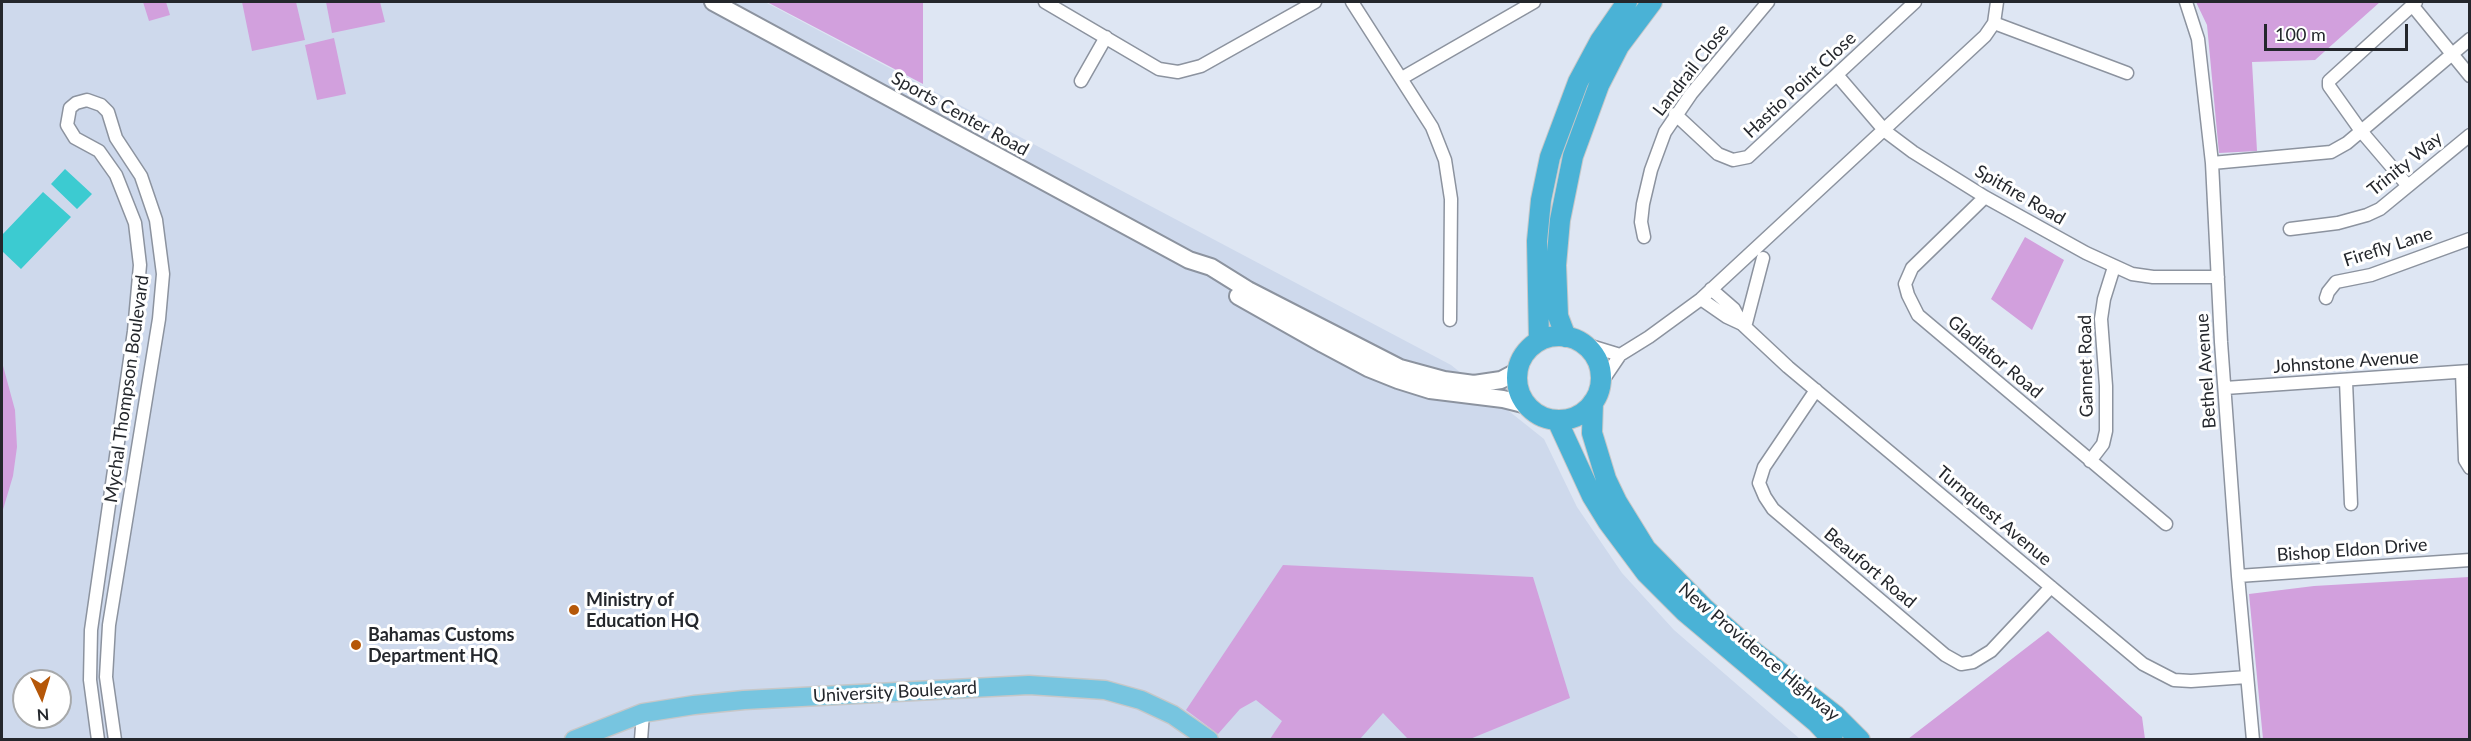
<!DOCTYPE html>
<style>
body{margin:0}
#map{position:relative;width:2471px;height:741px;overflow:hidden;background:#dee6f3;font-family:Lato,sans-serif}
canvas{display:block}
.frame{position:absolute;inset:0;border:3px solid #24272c;pointer-events:none}
.north{position:absolute;left:12px;top:669px;width:60px;height:60px;box-sizing:border-box;background:#fff;border:2px solid #a7a9ab;border-radius:50%;rotate:176deg;font-size:16px;font-weight:700;line-height:24px;text-align:center;color:#24272c}
.north::after{content:'';display:block;margin:auto;width:21px;height:27px;background:#b55708;clip-path:polygon(50% 0,100% 100%,50% 72%,0 100%)}
.scale{position:absolute;left:2264px;top:24px;width:144px;height:27px;box-sizing:border-box;border:3px solid #24272c;border-top:0;padding-left:8px;font-size:18px;line-height:21px;white-space:nowrap;color:#24272c;-webkit-text-stroke:4px #fff;paint-order:stroke}
</style>
<div id="map">
<canvas width="2471" height="741"></canvas>
<div class="frame"></div>
<div class="north">N</div>
<div class="scale">100 m</div>
</div>
<script>
const c = document.querySelector('canvas').getContext('2d');
c.lineJoin = 'round';
function fill(path, color) {
  c.fillStyle = color;
  c.fill(path, 'evenodd');
}
function toPath(rows) {
  const path = new Path2D();
  for (const r of rows) {
    if (r.length === 3) {
      path.moveTo(r[0] + r[2], r[1]);
      path.arc(r[0], r[1], r[2], 0, 2 * Math.PI);
      continue;
    }
    path.moveTo(r[0], r[1]);
    for (let i = 2; i < r.length; i += 2) path.lineTo(r[i], r[i + 1]);
  }
  return path;
}
function trace(path, color, width, dash) {
  c.strokeStyle = color;
  c.lineWidth = width;
  c.lineCap = dash ? 'butt' : 'round';
  c.setLineDash(dash || []);
  c.stroke(path);
}
function drawText(font, color, halo, rows, align = 'center') {
  c.font = font + ' Lato,sans-serif';
  c.lineWidth = 6;
  c.setLineDash([]);
  c.textBaseline = 'middle';
  c.strokeStyle = halo;
  c.fillStyle = color;
  for (const [text, x, y, turn = 0] of rows) {
    c.save();
    c.translate(x, y);
    c.rotate((+turn || 0) * Math.PI / 180);
    c.textAlign = isNaN(turn) ? turn : align;
    if (halo) c.strokeText(text, 0, 0);
    c.fillText(text, 0, 0);
    c.restore();
  }
}
fill(toPath([
 [2,2,765,2,1451,365,1544,439,1577,507,1622,573,1674,630,1800,739,2,739],
 [24,681,60,681,60,717,24,717]
]), '#ced9ec');
fill(toPath([
 [143,2,166,2,170,15,149,21],
 [242,2,296,2,305,40,252,51],
 [326,2,380,2,385,22,332,33],
 [767,2,923,2,923,84],
 [2196,2,2380,2,2315,60,2252,62,2257,151,2219,153,2207,25],
 [334,38,346,94,317,100,305,45],
 [2025,237,2064,260,2032,330,1991,299],
 [2,362,15,410,17,447,13,476,2,513],
 [1283,565,1533,577,1570,698,1470,739,1408,739,1383,713,1360,739,1270,739,1282,721,1256,700,1240,709,1218,734,1186,710],
 [2469,577,2469,739,2263,739,2249,594,2314,586],
 [2048,631,2142,717,2145,739,1908,739]
]), '#d2a0dd');
fill(toPath([
 [65,169,92,194,77,209,51,184],
 [43,192,71,217,21,269,2,251,2,235]
]), '#3ccbd1');
const minor = toPath([
 [1045,2,1159,69,1178,72,1201,66,1315,2],
 [1352,2,1432,127,1445,160,1451,199,1450,320],
 [2186,2,2198,39,2212,163,2221,342,2238,576,2253,740],
 [2412,5,2470,76],
 [1994,23,2127,73],
 [1837,75,1885,131,1913,152,1985,197,2086,253,2132,274,2153,277,2218,277],
 [1402,78,1534,2],
 [1081,81,1106,37],
 [1675,114,1718,154,1733,160,1748,157,1915,2],
 [2212,163,2331,152,2347,143,2470,39],
 [2408,186,2361,131,2329,86,2329,81,2416,2],
 [1985,197,1912,268,1905,284,1908,295,1918,315,2166,524],
 [2290,229,2338,223,2367,215,2380,209,2470,135],
 [1644,237,1641,222,1643,204,1651,170,1665,132,1691,94,1768,2],
 [1711,289,1734,309,1742,324],
 [2326,298,2328,292,2336,282,2371,275,2470,239],
 [1701,299,1727,317,1742,324,1788,367,2143,664,2174,680,2191,681,2247,677],
 [1745,327,1763,258],
 [1584,344,1620,355],
 [2462,372,2465,460,2470,468],
 [2346,381,2351,504],
 [1601,383,1620,355,1649,337,1701,299,1985,36,1994,23,1997,2],
 [2225,388,2470,371],
 [1816,390,1764,467,1759,483,1765,497,1773,509,1945,655,1961,664,1973,662,1991,651,2051,587],
 [2090,461,2103,444,2106,431,2106,386,2101,319,2104,299,2114,267],
 [2238,576,2470,560],
 [98,740,90,680,91,630,134,331,140,265,135,223,116,175,99,151,75,138,67,125,70,108,76,103,87,100,101,105,108,112,116,138,141,176,156,220,163,274,159,319,109,625,106,677,115,740],
 [641,740,643,713]
]);
const secondary = toPath([
 [713,2,1189,260,1211,267,1248,290,1400,368,1444,380,1474,384,1501,380,1518,371],
 [1238,296,1323,344,1368,368,1398,380,1430,390,1503,399,1527,405]
]);
const primary = toPath([
 [574,740,643,713,694,705,744,700,1029,685,1105,690,1141,700,1173,715,1209,740]
]);
const trunk = toPath([
 [1559,378,42],
 [1566,337,1558,316,1556,265,1560,220,1573,156,1599,85,1619,46,1652,2],
 [1539,341,1537,241,1541,200,1550,157,1578,82,1600,41,1627,2],
 [1593,402,1592,433,1606,479,1617,502,1646,549,1704,608,1754,652,1836,716,1860,740],
 [1557,420,1592,496,1608,522,1646,573,1684,611,1816,722,1833,740]
]);
trace(minor, '#8c939f', 15);
trace(secondary, '#8c939f', 20);
trace(primary, '#c6c7c8', 21);
trace(trunk, '#c6c7c8', 22);
trace(minor, '#fff', 12);
trace(secondary, '#fff', 16);
trace(primary, '#77c5e0', 18);
trace(trunk, '#4ab2d6', 20);
for (const [x, y, r, color] of [
 [574,610,6,"#b55708"],
 [356,645,6,"#b55708"]
]) {
  const dot = new Path2D();
  dot.arc(x, y, r, 0, 2 * Math.PI);
  c.fillStyle = color;
  c.fill(dot);
  trace(dot, '#fff', 2);
}
drawText('18px', '#24272c', '#fff', [
 ["Landrail Close",1691,70,-52],
 ["Hastio Point Close",1800,85,-43],
 ["Sports Center Road",960,114,29],
 ["Trinity Way",2405,164,-39],
 ["Spitfire Road",2020,195,30],
 ["Firefly Lane",2388,247,-18],
 ["Gladiator Road",1995,357,40],
 ["Johnstone Avenue",2346,362,-4],
 ["Gannet Road",2086,366,-91],
 ["Bethel Avenue",2206,371,-94],
 ["Mychal Thompson Boulevard",127,389,-82],
 ["Turnquest Avenue",1994,516,40],
 ["Bishop Eldon Drive",2352,550,-4],
 ["Beaufort Road",1870,568,40],
 ["New Providence Highway",1759,652,40],
 ["University Boulevard",895,692,-3]
]);
drawText('bold 18px', '#24272c', '#fff', [
 ["Ministry of",586,600],
 ["Education HQ",586,621],
 ["Bahamas Customs",368,635],
 ["Department HQ",368,656]
], 'left');
</script>
